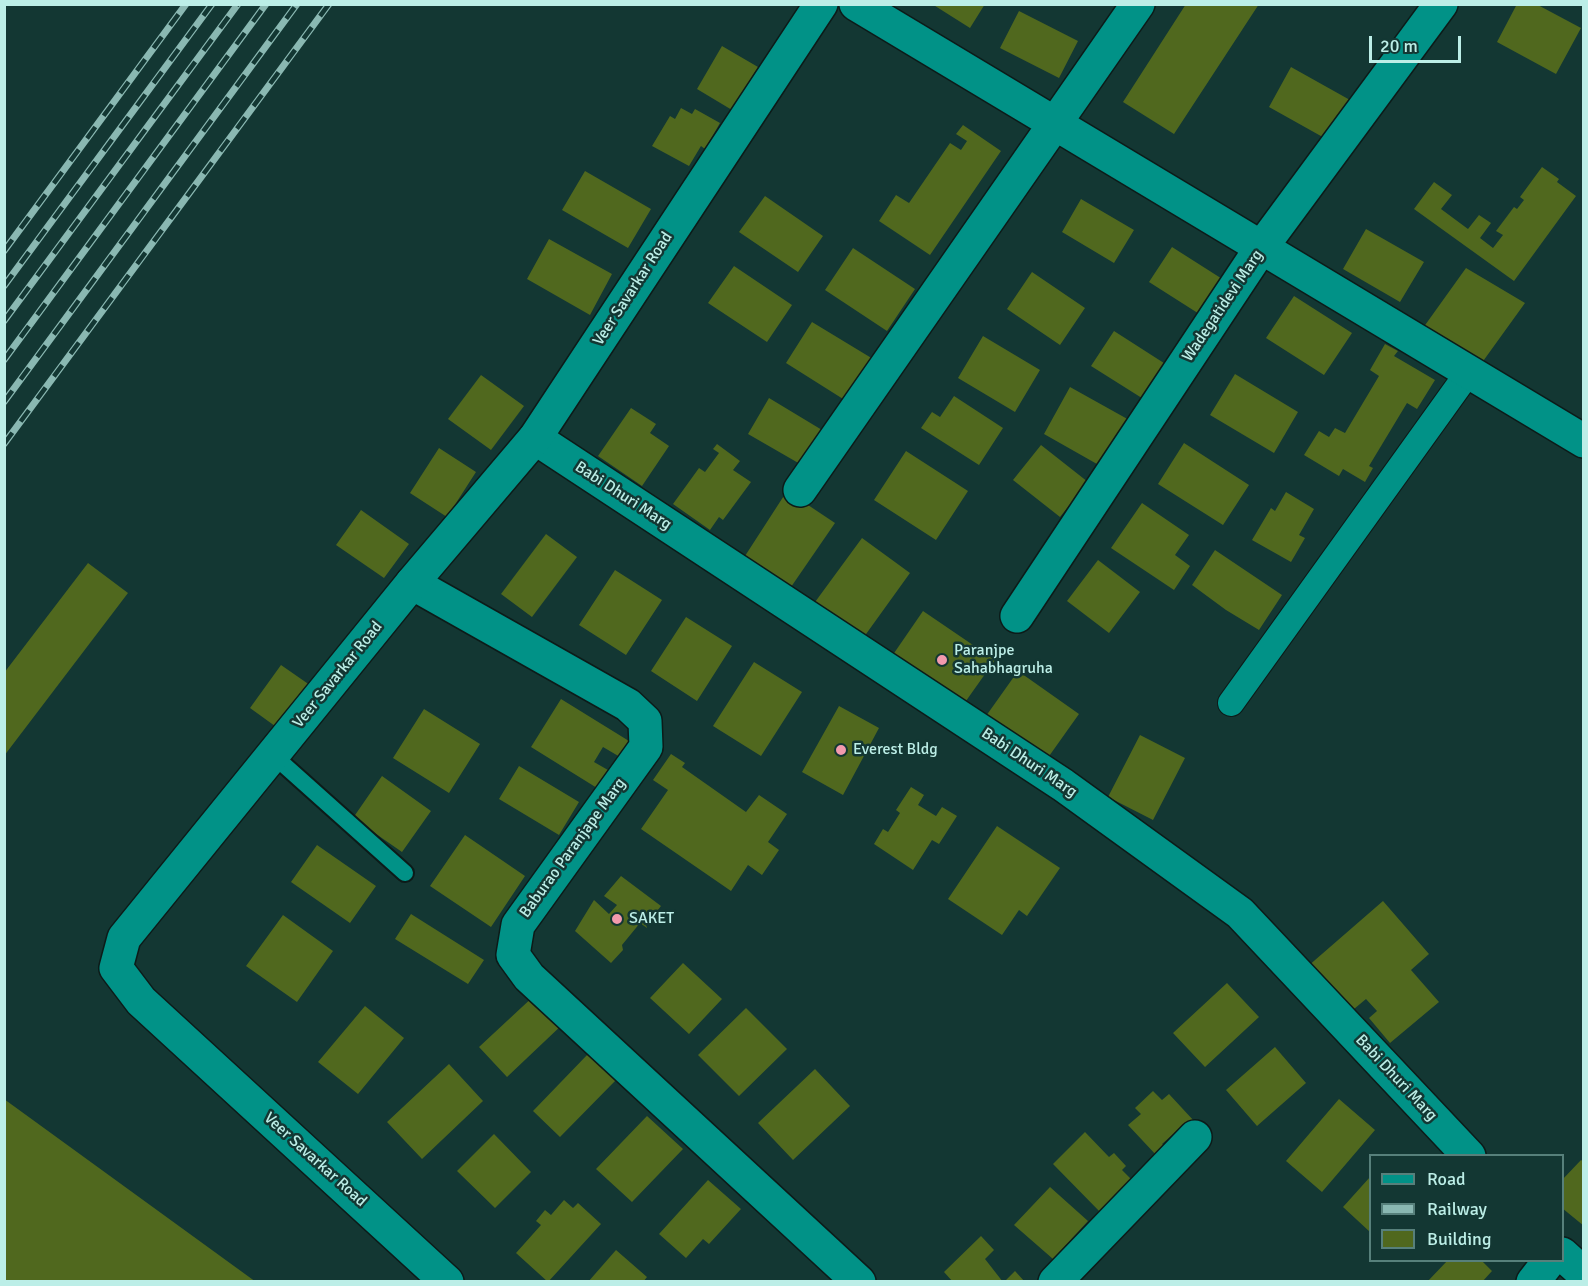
<!DOCTYPE html>
<style>
body{margin:0}
#map{position:relative;width:1588px;height:1286px;overflow:hidden;background:#133733;font-family:Signika,sans-serif}
canvas{display:block}
.frame{position:absolute;inset:0;border:6px solid #bceee7;pointer-events:none}
.legend{position:absolute;left:1369px;top:1154px;width:195px;height:108px;box-sizing:border-box;background:#133733;border:2px solid #57807b;margin:0;padding:8px 10px;list-style:none;font-size:18px;color:#bceee7}
.legend li{display:flex;align-items:center;gap:12px;height:30px}
.legend b{width:30px;border:2px solid #57807b}
.scale{position:absolute;left:1369px;top:36px;width:92px;height:27px;box-sizing:border-box;border:3px solid #bceee7;border-top:0;padding-left:8px;font-size:18px;line-height:21px;white-space:nowrap;color:#bceee7;-webkit-text-stroke:4px #133733;paint-order:stroke}
</style>
<div id="map">
<canvas width="1588" height="1286"></canvas>
<div class="frame"></div>
<ul class="legend">
<li><b style="height:8px;background:#019287"></b>Road</li>
<li><b style="height:8px;background:#8ab8b2"></b>Railway</li>
<li><b style="height:16px;background:#50681e"></b>Building</li>
</ul>
<div class="scale">20 m</div>
</div>
<script>
const c = document.querySelector('canvas').getContext('2d');
c.lineJoin = 'round';
function fill(path, color) {
  c.fillStyle = color;
  c.fill(path, 'evenodd');
}
function toPath(rows) {
  const path = new Path2D();
  for (const r of rows) {
    path.moveTo(r[0], r[1]);
    for (let i = 2; i < r.length; i += 2) path.lineTo(r[i], r[i + 1]);
  }
  return path;
}
function trace(path, color, width, dash) {
  c.strokeStyle = color;
  c.lineWidth = width;
  c.lineCap = dash ? 'butt' : 'round';
  c.setLineDash(dash || []);
  c.stroke(path);
}
function drawText(font, color, halo, rows, align = 'center') {
  c.font = font + ' Signika,sans-serif';
  c.lineWidth = 5;
  c.setLineDash([]);
  c.textBaseline = 'middle';
  c.strokeStyle = halo;
  c.fillStyle = color;
  for (const [text, x, y, turn = 0] of rows) {
    c.save();
    c.translate(x, y);
    c.rotate((+turn || 0) * Math.PI / 180);
    c.textAlign = isNaN(turn) ? turn : align;
    if (halo) c.strokeText(text, 0, 0);
    c.fillText(text, 0, 0);
    c.restore();
  }
}
fill(toPath([
 [932,4,985,4,970,28],
 [1186,4,1259,4,1174,134,1123,102],
 [1517,4,1536,4,1581,28,1556,74,1497,42],
 [1019,11,1078,41,1059,78,1000,48],
 [722,46,758,67,732,110,697,89],
 [1291,67,1350,100,1328,140,1269,107],
 [681,108,692,114,695,109,720,123,705,149,701,146,689,166,652,146,670,116,675,119],
 [963,125,1001,151,930,255,879,221,896,195,909,203,950,143,961,150,967,141,956,134],
 [1542,167,1559,179,1557,182,1576,196,1514,281,1414,209,1434,182,1452,195,1441,209,1468,229,1479,215,1491,223,1480,238,1493,248,1503,235,1496,231,1514,207,1517,209,1524,200,1520,197],
 [585,171,651,209,628,248,562,210],
 [765,196,823,236,798,272,739,232],
 [1081,199,1134,230,1114,263,1062,232],
 [1366,229,1424,262,1400,302,1343,269],
 [549,239,612,274,590,315,527,279],
 [1172,247,1227,282,1204,317,1149,282],
 [853,248,915,289,887,331,825,290],
 [734,266,792,305,767,342,708,303],
 [1466,268,1525,303,1481,364,1423,328],
 [1032,272,1085,308,1060,345,1007,309],
 [1294,296,1352,333,1324,375,1266,338],
 [812,322,878,362,851,404,786,363],
 [1114,331,1167,365,1145,400,1091,366],
 [983,336,1040,370,1015,412,958,378],
 [1385,344,1398,351,1394,356,1435,380,1417,409,1407,403,1369,466,1373,468,1365,482,1343,469,1339,476,1304,455,1319,431,1329,437,1335,428,1345,433,1379,376,1370,370],
 [1235,374,1298,412,1274,453,1210,415],
 [481,375,524,406,491,450,448,419],
 [1070,387,1131,421,1104,468,1044,434],
 [954,396,1003,428,979,465,921,428,932,412,940,417],
 [769,398,827,433,807,468,748,434],
 [631,408,656,424,650,433,669,446,642,486,598,456],
 [1184,443,1249,485,1223,525,1158,484],
 [717,444,740,461,733,470,751,482,723,520,719,517,710,530,673,504,699,468,705,472,719,453,713,449],
 [1041,445,1088,482,1060,517,1013,480],
 [439,448,476,472,447,517,410,493],
 [906,451,968,491,936,540,874,500],
 [787,491,835,523,791,587,745,556],
 [1286,492,1314,509,1299,535,1305,538,1291,562,1252,540,1271,508,1275,511],
 [1142,503,1189,535,1175,555,1190,566,1174,590,1111,548],
 [361,510,409,544,384,578,336,545],
 [546,534,577,557,532,617,501,594],
 [862,538,910,573,856,648,807,613],
 [1215,550,1282,595,1259,630,1226,610,1192,585],
 [1098,560,1140,592,1109,633,1067,601],
 [88,563,128,593,4,756,4,673],
 [615,570,662,600,626,655,579,625],
 [923,611,995,660,961,708,890,659],
 [686,617,732,646,697,701,651,671],
 [754,662,802,692,761,756,713,726],
 [281,665,317,690,286,734,250,708],
 [1018,671,1079,714,1047,759,986,716],
 [561,699,629,741,620,757,603,747,594,762,608,770,597,788,531,747],
 [839,706,879,728,843,795,802,772],
 [424,709,480,744,449,793,393,758],
 [1140,735,1185,758,1153,820,1108,797],
 [671,754,685,763,682,767,746,812,759,795,787,814,768,842,779,850,762,875,748,865,731,891,641,829,668,790,653,780],
 [519,766,579,802,559,835,499,799],
 [382,776,431,811,402,852,353,818],
 [911,787,924,795,918,805,936,816,942,807,957,816,939,844,932,840,913,870,874,844,883,829,888,832,900,813,896,810],
 [997,826,1060,868,1027,916,1019,910,1002,935,948,899],
 [465,835,525,876,491,927,430,886],
 [317,845,376,886,350,923,291,882],
 [621,876,661,906,646,925,647,928,640,923,622,945,623,950,611,963,575,931,594,900,609,914,617,905,604,896],
 [1383,901,1429,954,1411,970,1439,1002,1390,1043,1369,1018,1377,1011,1366,999,1348,1014,1307,967],
 [411,914,484,960,468,984,395,939],
 [283,915,333,951,297,1002,246,966],
 [683,963,722,999,689,1034,650,998],
 [1227,983,1259,1017,1205,1067,1173,1033],
 [536,994,564,1023,507,1077,479,1047],
 [365,1006,404,1038,358,1094,318,1062],
 [746,1008,787,1049,739,1096,698,1055],
 [1275,1047,1306,1083,1257,1126,1226,1090],
 [588,1054,616,1080,560,1137,533,1111],
 [449,1064,483,1101,422,1159,387,1122],
 [815,1069,850,1106,793,1160,758,1123],
 [1153,1091,1162,1100,1169,1094,1194,1121,1184,1130,1181,1127,1162,1144,1166,1147,1157,1156,1128,1125,1141,1114,1135,1108],
 [4,1099,256,1282,4,1282],
 [1339,1099,1375,1130,1322,1192,1286,1161],
 [647,1116,683,1149,632,1202,596,1169],
 [1085,1132,1109,1157,1114,1153,1126,1166,1122,1170,1134,1182,1102,1214,1053,1164],
 [494,1134,531,1172,495,1208,457,1171],
 [1581,1160,1584,1162,1584,1226,1562,1208,1562,1180],
 [1370,1177,1370,1232,1343,1207],
 [708,1180,741,1209,709,1244,703,1239,686,1258,659,1234],
 [1050,1187,1088,1221,1053,1259,1014,1225],
 [564,1200,573,1208,578,1203,601,1224,548,1282,516,1253,541,1225,536,1221,545,1210,551,1215],
 [981,1236,994,1250,985,1259,1003,1282,953,1282,944,1272],
 [616,1250,647,1277,643,1282,588,1282],
 [1448,1260,1481,1260,1492,1271,1482,1282,1427,1282],
 [1015,1271,1025,1282,1004,1282]
]), '#50681e');
const service = toPath([
 [273,755,405,873]
]);
const pedestrian = toPath([
 [1231,703,1468,373]
]);
const minor = toPath([
 [856,4,1584,441],
 [535,438,1063,785,1240,913,1469,1156],
 [800,490,1138,4],
 [412,583,628,705,645,721,646,747,518,925,513,955,529,977,859,1282],
 [1017,616,1261,248,1441,4],
 [1562,1254,1584,1274],
 [1055,1282,1195,1137],
 [1533,1282,1550,1260]
]);
const tertiary = toPath([
 [447,1282,141,1001,116,968,124,938,412,583,535,438,821,4]
]);
trace(service, '#0c1b19', 20);
trace(pedestrian, '#0c1b19', 28);
trace(minor, '#0c1b19', 36);
trace(tertiary, '#0c1b19', 36);
trace(service, '#019287', 16);
trace(pedestrian, '#019287', 26);
trace(minor, '#019287', 33);
trace(tertiary, '#019287', 33);
const rail = toPath([
 [4,251,186,4],
 [4,286,212,4],
 [4,321,238,4],
 [4,360,266,4],
 [4,402,297,4],
 [4,444,329,4]
]);
trace(rail, '#8ab8b2', 7);
trace(rail, '#133733', 4.5, [14]);
for (const [x, y, r, color] of [
 [942,660,6,"#f29aad"],
 [841,750,6,"#f29aad"],
 [617,919,6,"#f29aad"]
]) {
  const dot = new Path2D();
  dot.arc(x, y, r, 0, 2 * Math.PI);
  c.fillStyle = color;
  c.fill(dot);
  trace(dot, '#133733', 2);
}
drawText('16px', '#bceee7', '#133733', [
 ["Veer Savarkar Road",633,289,-57],
 ["Wadegatidevi Marg",1223,306,-56],
 ["Babi Dhuri Marg",623,496,33],
 ["Veer Savarkar Road",338,675,-51],
 ["Babi Dhuri Marg",1029,763,34],
 ["Baburao Paranjape Marg",573,848,-54],
 ["Babi Dhuri Marg",1396,1078,47],
 ["Veer Savarkar Road",315,1160,42]
]);
drawText('16px', '#bceee7', '#133733', [
 ["Paranjpe",954,651],
 ["Sahabhagruha",954,669],
 ["Everest Bldg",853,750],
 ["SAKET",629,919]
], 'left');
</script>
